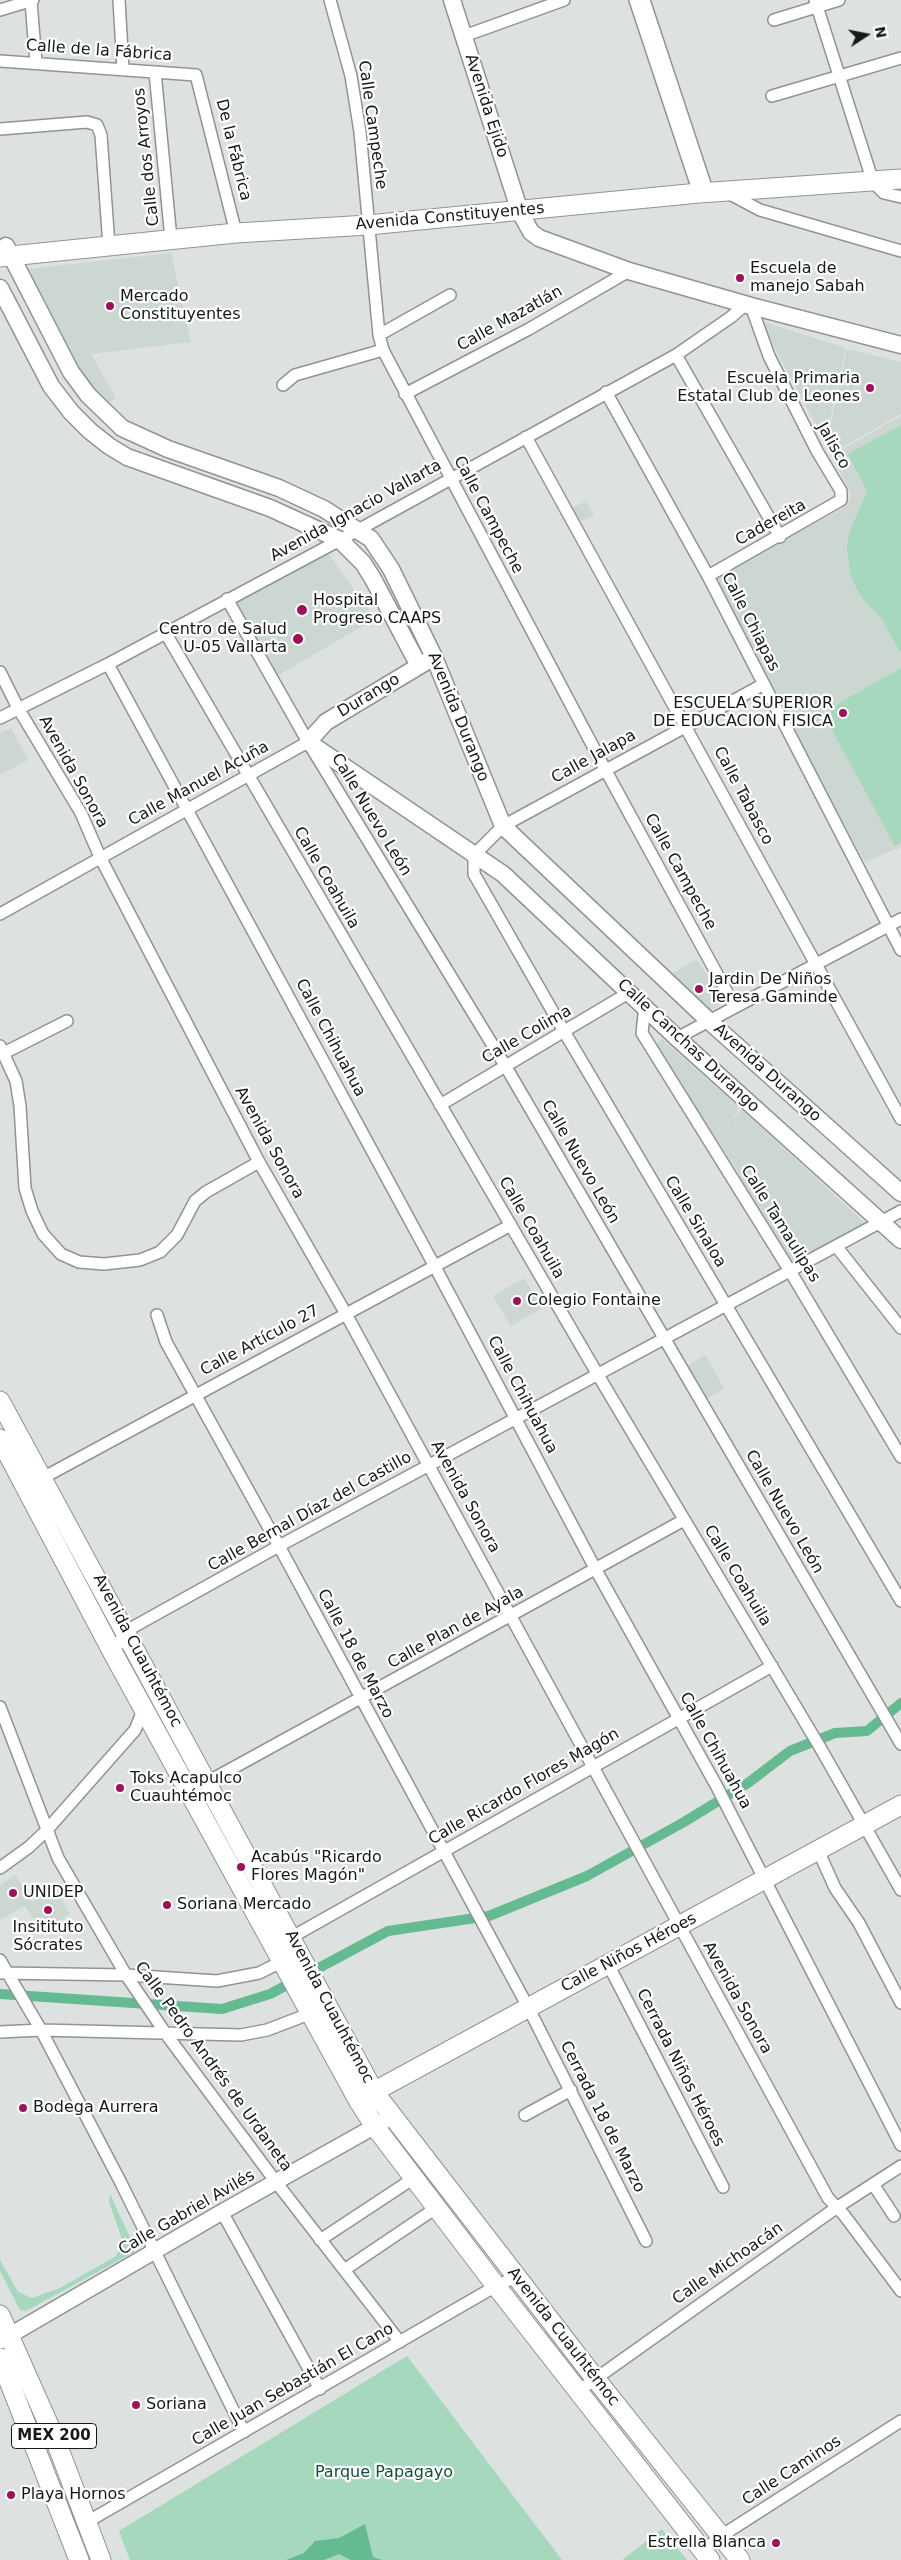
<!DOCTYPE html>
<meta charset="utf-8">
<style>
body{margin:0}
#map{position:relative;width:901px;height:2560px;overflow:hidden;background:#dde1df;font-family:"DejaVu Sans",sans-serif}
canvas{display:block}
.north{position:absolute;left:841px;top:10px;width:50px;height:50px;-webkit-text-stroke:4px #fff;paint-order:stroke;rotate:79deg;font-size:14px;font-weight:700;line-height:20px;text-align:center;color:#171818}
.north::after{content:'';display:block;margin:auto;width:18px;height:22px;background:#171818;clip-path:polygon(50% 0,100% 100%,50% 72%,0 100%)}
</style>
<div id="map">
<canvas width="901" height="2560"></canvas>
<div class="north">N</div>
</div>
<script>
const c = document.querySelector('canvas').getContext('2d');
c.lineJoin = 'round';
function fill(path, color) {
  c.fillStyle = color;
  c.fill(path, 'evenodd');
}
function toPath(rows) {
  const path = new Path2D();
  for (const r of rows) {
    path.moveTo(r[0], r[1]);
    for (let i = 2; i < r.length; i += 2) path.lineTo(r[i], r[i + 1]);
  }
  return path;
}
function trace(path, color, width, dash) {
  c.strokeStyle = color;
  c.lineWidth = width;
  c.lineCap = dash ? 'butt' : 'round';
  c.setLineDash(dash || []);
  c.stroke(path);
}
function drawText(font, color, halo, rows, align = 'center') {
  c.font = font + ' "DejaVu Sans",sans-serif';
  c.lineWidth = 4.5;
  c.setLineDash([]);
  c.textBaseline = 'middle';
  c.strokeStyle = halo;
  c.fillStyle = color;
  for (const [text, x, y, turn = 0] of rows) {
    c.save();
    c.translate(x, y);
    c.rotate((+turn || 0) * Math.PI / 180);
    c.textAlign = isNaN(turn) ? turn : align;
    if (halo) c.strokeText(text, 0, 0);
    c.fillText(text, 0, 0);
    c.restore();
  }
}
fill(toPath([
 [171,253,191,342,91,354,116,398,102,408,70,369,19,270],
 [764,322,846,348,825,442,762,324],
 [847,349,901,362,901,414,832,453,827,441],
 [901,416,901,847,865,862,712,580,847,506,851,495,832,455],
 [586,501,594,515,577,523,570,509],
 [327,552,375,619,275,677,231,601],
 [11,728,28,760,0,775,0,733],
 [696,959,725,1001,708,1012,667,977],
 [662,1039,739,1108,736,1114,711,1137,654,1046],
 [742,1110,866,1224,810,1252,790,1268,738,1177,740,1175,714,1135],
 [524,1278,542,1308,511,1326,493,1296],
 [705,1355,724,1388,702,1402,683,1369],
 [15,1875,32,1902,54,1886,70,1914,43,1932,25,1906,0,1920,0,1885]
]), '#cbd7d0');
fill(toPath([
 [901,425,901,651,899,651,882,619,865,602,857,589,850,573,847,548,849,534,867,491,848,454],
 [901,668,901,842,895,846,832,730,830,715,833,708,841,702],
 [110,2194,134,2246,134,2252,26,2311,20,2310,0,2271,0,2260,18,2292,32,2298,60,2288,116,2256,123,2242,109,2202],
 [407,2356,562,2560,130,2560,119,2531],
 [662,2529,687,2560,622,2560]
]), '#a5d8bd');
fill(toPath([
 [365,2524,373,2557,382,2560,351,2560,339,2554,324,2560,286,2560,304,2553,315,2541,339,2538]
]), '#64bb91');
trace(toPath([
 [0,1994,222,2009,270,1994,388,1931,489,1916,587,1876,684,1822,748,1783,790,1751,835,1733,867,1731,901,1703]
]), '#64bb91', 10);
const minor = toPath([
 [119,0,123,69],
 [330,0,351,76,360,132,379,335,383,350,605,769,735,1007],
 [635,0,699,193],
 [644,0,708,193],
 [815,0,873,182,884,193,901,197],
 [31,1,36,63],
 [0,10,33,0],
 [774,20,839,0],
 [464,36,564,0],
 [0,61,196,75,236,233],
 [155,72,171,239],
 [772,96,901,58],
 [0,129,87,122,97,125,101,135,109,246],
 [728,193,760,210,901,251],
 [379,335,450,295],
 [676,355,780,537],
 [283,385,295,375,383,350],
 [606,392,708,576,901,950],
 [405,394,529,329,629,271],
 [526,437,901,1119],
 [708,576,841,500,841,491,817,451,769,356,751,306],
 [227,599,308,742,506,1067,901,1744],
 [165,632,598,1375,821,1749,901,1890],
 [108,664,434,1265,596,1570,716,1785,901,2145],
 [0,672,18,708,81,813,100,857,259,1162,346,1314,828,2198,844,2215,901,2291],
 [764,684,503,826,474,855,474,874,565,1033,901,1601],
 [0,718,108,664,340,540,676,355,731,317,745,305],
 [0,914,308,742],
 [645,1006,642,1033,790,1271,901,1457],
 [677,1038,901,919],
 [0,1046,16,1081,20,1106,25,1188,32,1211,43,1234,61,1254,79,1262,104,1264,140,1260,160,1252,177,1235,195,1201,206,1192,259,1162],
 [4,1053,67,1021],
 [440,1105,630,992],
 [836,1246,901,1328],
 [157,1315,166,1342,279,1546,528,2007,646,2241],
 [37,1481,511,1225],
 [113,1653,126,1631,279,1546,901,1211],
 [0,1707,58,1858,126,1975,166,2034,276,2182,400,2342],
 [202,1785,684,1520],
 [818,1850,835,1888,859,1923,901,2003],
 [0,1868,29,1847,46,1831,135,1730,144,1708],
 [292,1937,772,1666],
 [0,1960,41,2030,121,2183,244,2432],
 [608,1964,723,2187],
 [2,1973,126,1975,217,1981,259,1973,281,1962],
 [0,2032,41,2030,241,2035,267,2030,309,2014],
 [525,2115,571,2090],
 [873,2184,894,2216],
 [222,2212,320,2389],
 [320,2240,414,2178],
 [344,2270,436,2208],
 [577,2392,836,2208,901,2166],
 [87,2522,496,2286,516,2277],
 [703,2551,721,2536,901,2421]
]);
const tertiary = toPath([
 [0,2341,222,2212,393,2116]
]);
const secondary = toPath([
 [452,0,520,212,531,232,539,238,629,271,751,306,901,345],
 [6,246,71,372,88,395,122,428,168,449,279,488,324,509,371,539,391,569,434,657,503,826,709,1021,901,1193],
 [0,288,51,386,71,412,90,431,109,446,127,457,270,508,340,540,363,563,373,579,419,666],
 [434,657,326,722,308,742,503,874,677,1038,901,1240]
]);
const primary = toPath([
 [0,257,236,233,368,225,699,193,901,179],
 [0,1401,374,2092,594,2377,740,2560],
 [0,1439,113,1653,358,2100,376,2128,496,2286,710,2560],
 [364,2097,901,1805],
 [0,2315,55,2439,101,2560],
 [0,2358,79,2560]
]);
trace(minor, '#919493', 14);
trace(tertiary, '#919493', 18);
trace(secondary, '#919493', 19);
trace(primary, '#919493', 21);
trace(minor, '#fff', 11);
trace(tertiary, '#fff', 15);
trace(secondary, '#fff', 16);
trace(primary, '#fff', 19);
for (const [x, y, r, color] of [
 [740,278,5,"#a0115a"],
 [110,306,5,"#a0115a"],
 [870,388,5,"#a0115a"],
 [302,610,6,"#a0115a"],
 [298,639,6,"#a0115a"],
 [843,713,5,"#a0115a"],
 [699,989,5,"#a0115a"],
 [517,1301,5,"#a0115a"],
 [120,1788,5,"#a0115a"],
 [241,1867,5,"#a0115a"],
 [13,1893,5,"#a0115a"],
 [167,1905,5,"#a0115a"],
 [48,1910,5,"#a0115a"],
 [23,2108,5,"#a0115a"],
 [136,2405,5,"#a0115a"],
 [11,2495,5,"#a0115a"],
 [776,2543,5,"#a0115a"]
]) {
  const dot = new Path2D();
  dot.arc(x, y, r, 0, 2 * Math.PI);
  c.fillStyle = color;
  c.fill(dot);
  trace(dot, '#fff', 2);
}
for (const [x, y, w] of [
 [54,2436,85]
]) {
  const box = new Path2D();
  box.roundRect(x - w / 2, y - 12.5, w, 25, 4);
  c.fillStyle = '#fff';
  c.fill(box);
  trace(box, '#171818', 1);
}
drawText('bold 15px', '#171818', null, [
 ["MEX 200",54,2436]
]);
drawText('16px', '#171818', '#fff', [
 ["Calle de la Fábrica",99,51,4],
 ["Avenida Ejido",486,106,72],
 ["Calle Campeche",372,125,82],
 ["De la Fábrica",233,150,76],
 ["Calle dos Arroyos",147,157,-96],
 ["Avenida Constituyentes",450,217,-5],
 ["Calle Mazatlán",510,319,-29],
 ["Jalisco",833,446,60],
 ["Avenida Ignacio Vallarta",356,511,-29],
 ["Calle Campeche",488,515,62],
 ["Cadereita",771,523,-29],
 ["Calle Chiapas",750,622,63],
 ["Durango",369,696,-31],
 ["Avenida Durango",458,717,68],
 ["Calle Jalapa",594,757,-29],
 ["Avenida Sonora",73,772,61],
 ["Calle Manuel Acuña",199,784,-29],
 ["Calle Tabasco",743,796,62],
 ["Calle Nuevo León",371,815,59],
 ["Calle Campeche",680,872,61],
 ["Calle Coahuila",326,878,60],
 ["Calle Colima",527,1035,-30],
 ["Calle Chihuahua",330,1038,62],
 ["Calle Canchas Durango",688,1046,43],
 ["Avenida Durango",767,1073,42],
 ["Avenida Sonora",269,1143,61],
 ["Calle Nuevo León",580,1162,60],
 ["Calle Sinaloa",695,1222,59],
 ["Calle Tamaulipas",780,1224,58],
 ["Calle Coahuila",531,1228,60],
 ["Calle Artículo 27",260,1341,-28],
 ["Calle Chihuahua",522,1395,62],
 ["Avenida Sonora",465,1497,61],
 ["Calle Bernal Díaz del Castillo",310,1512,-29],
 ["Calle Nuevo León",784,1512,60],
 ["Calle Coahuila",737,1576,59],
 ["Calle Plan de Ayala",456,1628,-29],
 ["Avenida Cuauhtémoc",137,1651,62],
 ["Calle 18 de Marzo",355,1654,62],
 ["Calle Chihuahua",715,1751,61],
 ["Calle Ricardo Flores Magón",524,1787,-30],
 ["Calle Niños Héroes",629,1953,-28],
 ["Avenida Sonora",737,1998,61],
 ["Avenida Cuauhtémoc",329,2007,62],
 ["Calle Pedro Andrés de Urdaneta",213,2067,54],
 ["Cerrada Niños Héroes",680,2068,63],
 ["Cerrada 18 de Marzo",602,2117,63],
 ["Calle Gabriel Avilés",187,2213,-30],
 ["Calle Michoacán",728,2264,-35],
 ["Avenida Cuauhtémoc",563,2337,52],
 ["Calle Juan Sebastián El Cano",293,2385,-30],
 ["Calle Caminos",792,2471,-33]
]);
drawText('16px', '#171818', '#fff', [
 ["Escuela de",750,269],
 ["manejo Sabah",750,287],
 ["Mercado",120,297],
 ["Constituyentes",120,315],
 ["Escuela Primaria",860,379,"right"],
 ["Estatal Club de Leones",860,397,"right"],
 ["Hospital",313,601],
 ["Progreso CAAPS",313,619],
 ["Centro de Salud",287,630,"right"],
 ["U-05 Vallarta",287,648,"right"],
 ["ESCUELA SUPERIOR",833,704,"right"],
 ["DE EDUCACION FISICA",833,722,"right"],
 ["Jardin De Niños",709,980],
 ["Teresa Gaminde",709,998],
 ["Colegio Fontaine",527,1301],
 ["Toks Acapulco",130,1779],
 ["Cuauhtémoc",130,1797],
 ["Acabús \"Ricardo",251,1858],
 ["Flores Magón\"",251,1876],
 ["UNIDEP",23,1893],
 ["Soriana Mercado",177,1905],
 ["Insitituto",48,1928,"center"],
 ["Sócrates",48,1946,"center"],
 ["Bodega Aurrera",33,2108],
 ["Soriana",146,2405],
 ["Playa Hornos",21,2495],
 ["Estrella Blanca",766,2543,"right"]
], 'left');
drawText('16px', '#0e5338', '#fff', [
 ["Parque Papagayo",384,2473]
]);
</script>
